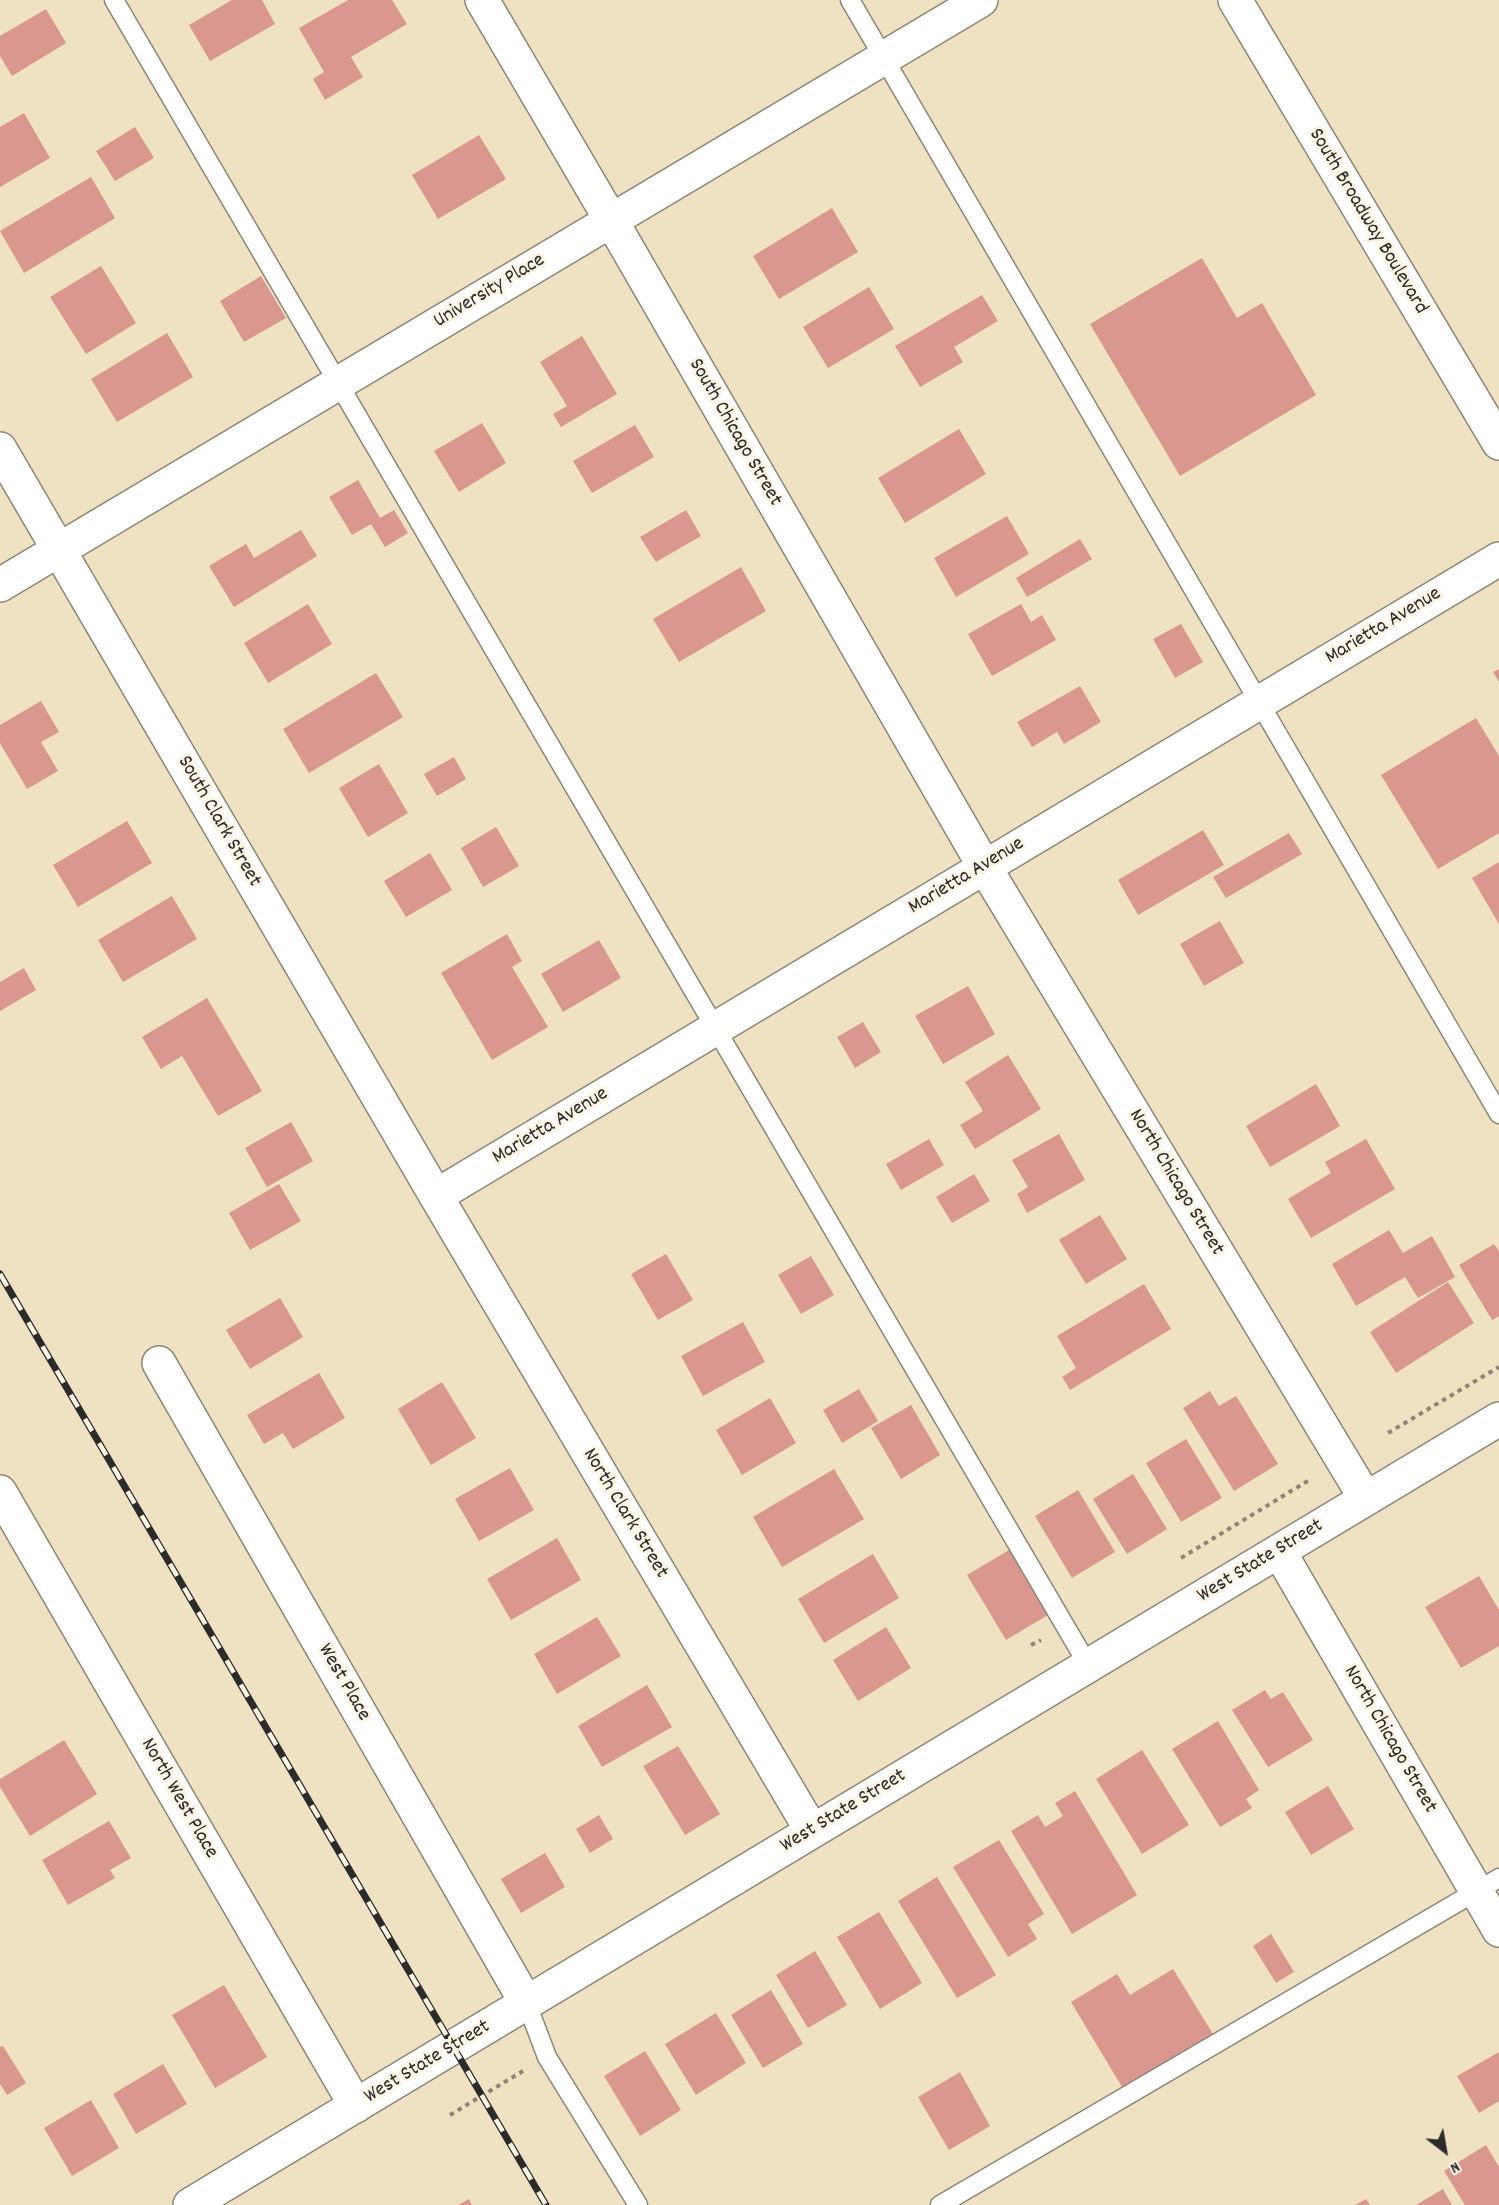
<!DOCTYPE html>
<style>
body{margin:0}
#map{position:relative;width:1499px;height:2205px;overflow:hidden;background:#efe2c3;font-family:Dekko,sans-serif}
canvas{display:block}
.north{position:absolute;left:1415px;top:2121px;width:60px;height:60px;-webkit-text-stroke:4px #fcf5e5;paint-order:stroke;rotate:149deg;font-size:16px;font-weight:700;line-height:24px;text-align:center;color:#2b2b2b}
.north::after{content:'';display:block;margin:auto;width:21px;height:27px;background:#2b2b2b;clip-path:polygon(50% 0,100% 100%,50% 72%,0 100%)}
</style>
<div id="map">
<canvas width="1499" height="2205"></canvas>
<div class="north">N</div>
</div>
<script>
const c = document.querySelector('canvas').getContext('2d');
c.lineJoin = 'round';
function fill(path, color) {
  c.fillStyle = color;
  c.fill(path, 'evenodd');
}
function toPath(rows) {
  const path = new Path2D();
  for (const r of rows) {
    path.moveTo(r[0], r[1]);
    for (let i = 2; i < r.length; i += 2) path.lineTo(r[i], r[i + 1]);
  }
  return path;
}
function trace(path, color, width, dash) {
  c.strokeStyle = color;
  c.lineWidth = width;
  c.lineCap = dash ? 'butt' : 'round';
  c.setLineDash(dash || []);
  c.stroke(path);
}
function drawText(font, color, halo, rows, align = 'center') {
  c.font = font + ' Dekko,sans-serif';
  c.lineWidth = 6;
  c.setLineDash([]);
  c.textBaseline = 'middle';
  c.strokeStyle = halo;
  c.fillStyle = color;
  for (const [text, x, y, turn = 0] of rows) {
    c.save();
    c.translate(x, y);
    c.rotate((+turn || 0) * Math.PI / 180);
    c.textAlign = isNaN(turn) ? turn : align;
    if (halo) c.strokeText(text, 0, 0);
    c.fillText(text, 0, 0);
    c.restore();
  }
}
fill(toPath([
 [232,0,262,0,275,24,210,61,189,25],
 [348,0,392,0,407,24,351,57,363,77,325,100,313,79,324,72,299,28],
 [46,9,66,43,12,76,0,56,0,36],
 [24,113,50,158,0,187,0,127],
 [135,127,154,158,115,181,96,151],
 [479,135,506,179,438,219,412,175],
 [91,177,115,218,24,273,0,231],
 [832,208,858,252,779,299,753,256],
 [1202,258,1237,318,1262,303,1316,395,1180,476,1090,324],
 [101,266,136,323,86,354,50,297],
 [261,276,286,318,244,342,220,301],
 [869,287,894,329,828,368,803,327],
 [982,295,998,321,954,347,963,362,920,387,895,346],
 [167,333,193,377,117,422,91,379],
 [582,336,617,394,561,427,553,414,567,406,540,362],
 [482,423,506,463,459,492,434,451],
 [635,425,654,457,592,493,573,461],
 [959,429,986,474,905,523,878,478],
 [358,480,380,518,394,510,408,533,385,547,371,524,352,535,329,497],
 [686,510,701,536,656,562,640,537],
 [1007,516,1029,554,956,597,934,558],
 [301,530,317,556,234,607,209,566,246,544,254,558],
 [1080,539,1092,559,1027,597,1016,578],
 [741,567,766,611,679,662,653,619],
 [308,604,332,644,268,683,244,643],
 [1021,604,1031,622,1042,615,1056,640,992,676,968,634],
 [1181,624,1203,662,1175,678,1153,639],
 [1499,669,1499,682,1493,672],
 [376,673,403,717,309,773,283,729],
 [1080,686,1101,722,1064,744,1057,732,1032,747,1017,722],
 [41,701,59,732,41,742,58,771,27,789,0,743,0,725],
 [1476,718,1499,756,1499,833,1438,869,1381,775],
 [454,757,466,779,437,796,424,774],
 [379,764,408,813,368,837,339,788],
 [127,821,152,863,78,907,53,865],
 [496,827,519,866,483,887,461,848],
 [1203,830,1224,865,1138,915,1118,880],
 [1289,833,1302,854,1226,898,1213,877],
 [430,853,452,890,406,917,384,881],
 [1499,862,1499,924,1472,878],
 [172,896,197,939,123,982,98,940],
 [1220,921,1244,963,1204,986,1180,944],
 [507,934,522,961,512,967,548,1027,492,1060,441,973],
 [599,940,621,978,563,1012,541,974],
 [24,968,36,990,0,1011,0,982],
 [968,986,995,1034,943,1064,915,1016],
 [207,998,262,1091,218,1116,182,1056,161,1069,142,1037],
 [863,1022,881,1052,855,1068,837,1037],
 [1008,1055,1041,1109,975,1149,960,1125,983,1111,965,1082],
 [1316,1084,1340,1126,1270,1167,1246,1126],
 [291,1122,313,1161,267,1187,245,1148],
 [1059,1134,1085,1180,1027,1213,1017,1194,1028,1187,1012,1160],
 [929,1139,944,1165,901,1190,886,1164],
 [1366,1139,1395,1189,1311,1238,1288,1199,1331,1173,1325,1162],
 [974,1174,990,1201,952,1223,936,1197],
 [279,1184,301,1221,250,1250,229,1213],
 [1100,1215,1127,1259,1086,1284,1059,1240],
 [1389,1230,1403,1253,1432,1236,1455,1277,1418,1298,1405,1277,1356,1306,1332,1264],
 [1494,1244,1499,1251,1499,1316,1492,1320,1459,1265],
 [666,1254,693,1300,658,1320,631,1274],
 [811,1256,834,1295,801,1314,778,1275],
 [1448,1282,1474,1323,1396,1373,1370,1332],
 [1144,1284,1171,1329,1070,1390,1062,1377,1076,1368,1057,1336],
 [280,1298,303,1337,250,1369,226,1330],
 [743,1322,765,1362,703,1396,681,1356],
 [319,1373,345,1418,293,1449,283,1433,264,1444,247,1415],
 [442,1382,476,1438,431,1465,398,1409],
 [859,1389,878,1421,842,1443,823,1410],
 [1210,1391,1219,1406,1236,1396,1278,1464,1234,1491,1183,1408],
 [770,1398,796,1443,742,1475,716,1430],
 [911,1405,940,1455,901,1479,871,1428],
 [1186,1439,1222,1498,1181,1522,1146,1463],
 [510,1468,534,1510,479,1541,455,1499],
 [834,1469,864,1519,782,1567,753,1517],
 [1133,1474,1167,1529,1127,1554,1093,1499],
 [1078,1490,1115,1552,1072,1578,1035,1516],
 [557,1538,581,1580,511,1620,487,1579],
 [1009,1550,1048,1615,1006,1640,967,1575],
 [873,1554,899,1598,824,1643,798,1599],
 [1479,1576,1499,1610,1499,1646,1461,1668,1425,1607],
 [597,1617,621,1656,557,1694,534,1654],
 [886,1627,911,1668,858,1701,833,1660],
 [647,1685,672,1727,602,1767,578,1726],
 [1265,1690,1271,1699,1283,1692,1313,1740,1268,1767,1232,1710],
 [1218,1721,1259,1790,1246,1799,1252,1808,1220,1827,1172,1749],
 [64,1740,97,1794,30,1836,0,1787,0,1779],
 [678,1746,720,1814,685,1835,643,1766],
 [1142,1750,1189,1825,1142,1854,1096,1779],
 [1328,1786,1354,1829,1311,1855,1285,1812],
 [1075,1791,1137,1895,1072,1934,1011,1831,1038,1815,1045,1827,1063,1816,1055,1803],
 [599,1815,613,1839,590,1853,576,1829],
 [109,1821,131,1858,110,1870,115,1878,68,1905,42,1860],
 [999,1840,1044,1914,1028,1924,1037,1939,1008,1957,953,1867],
 [545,1853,565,1887,521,1913,501,1879],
 [937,1877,996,1975,957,1998,898,1901],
 [879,1912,922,1983,880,2009,837,1937],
 [1271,1934,1294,1972,1276,1983,1253,1946],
 [815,1951,847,2005,808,2028,776,1975],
 [1173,1969,1213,2034,1122,2087,1071,2002,1117,1974,1130,1995],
 [224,1985,267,2057,215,2088,172,2015],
 [771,1990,803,2044,763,2068,731,2015],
 [716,2013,746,2063,696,2095,665,2044],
 [3,2046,26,2083,7,2095,0,2084,0,2047],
 [645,2051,681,2110,640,2136,604,2076],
 [1499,2052,1499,2101,1479,2113,1457,2076],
 [163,2064,187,2104,136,2134,113,2094],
 [960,2072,990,2126,949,2150,918,2097],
 [91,2100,119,2148,72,2176,44,2128],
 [1486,2145,1499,2167,1499,2205,1465,2205,1444,2171],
 [1443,2189,1452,2205,1416,2205],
 [469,2199,472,2205,458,2205],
 [1366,2199,1370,2205,1355,2205]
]), '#d9978f');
const service = toPath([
 [114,0,1088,1665],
 [850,0,1499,1114],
 [527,2004,547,2057,638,2205],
 [940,2205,1499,1878]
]);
const minor = toPath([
 [482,0,611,220,984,866,1366,1499],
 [0,449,436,1196,812,1831],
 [0,585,981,0],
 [436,1196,1499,559],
 [159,1363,527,2004],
 [0,1492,356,2106],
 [1279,1551,1499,1930],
 [190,2205,1499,1419]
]);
const secondary = toPath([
 [1235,0,1499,443]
]);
trace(service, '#8d8677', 21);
trace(minor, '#8d8677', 36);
trace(secondary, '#8d8677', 36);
trace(toPath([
 [1388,1433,1499,1367],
 [1181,1558,1311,1479],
 [1031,1645,1041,1640],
 [450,2115,523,2071]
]), '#8d8677', 4, [4.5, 4.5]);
trace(service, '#fff', 18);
trace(minor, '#fff', 33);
trace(secondary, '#fff', 33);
const rail = toPath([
 [0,1274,546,2205]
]);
trace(rail, '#2b2b2b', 7);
trace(rail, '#fcf5e5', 4.5, [14]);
drawText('21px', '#2b2b2b', '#fcf5e5', [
 ["South Broadway Boulevard",1367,222,59],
 ["University Place",490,292,-31],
 ["South Chicago Street",734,433,60],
 ["Marietta Avenue",1384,627,-31],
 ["South Clark Street",218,822,60],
 ["Marietta Avenue",967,877,-31],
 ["Marietta Avenue",551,1127,-31],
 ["North Chicago Street",1175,1183,59],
 ["North Clark Street",624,1514,59],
 ["West State Street",1261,1562,-31],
 ["West Place",343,1683,60],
 ["North Chicago Street",1389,1740,60],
 ["North West Place",178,1799,60],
 ["West State Street",844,1812,-31],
 ["West State Street",428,2063,-31]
]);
</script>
